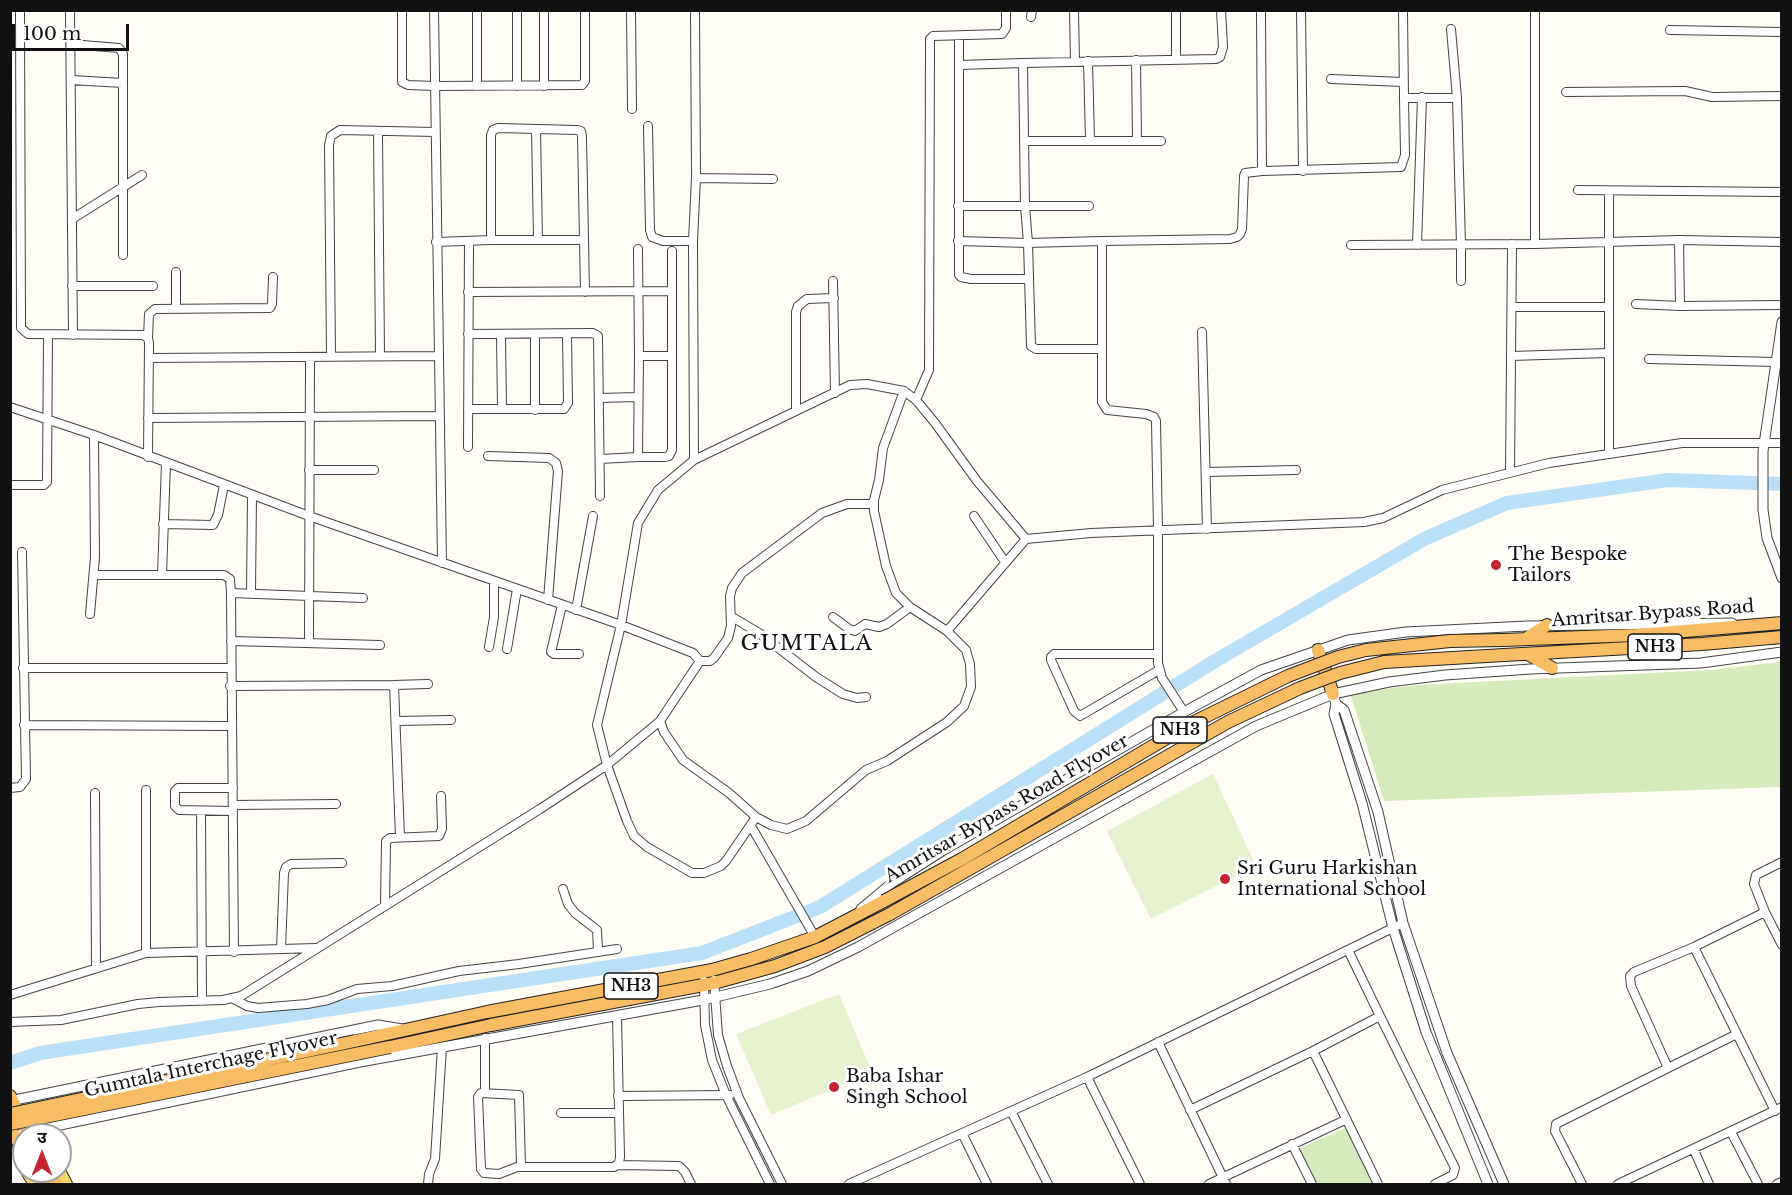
<!DOCTYPE html>
<meta charset="utf-8">
<style>
body{margin:0}
#map{position:relative;width:1792px;height:1195px;overflow:hidden;background:#fffdf5;font-family:"Libre Baskerville","Noto Sans Devanagari",serif}
canvas{display:block}
.frame{position:absolute;inset:0;border:12px solid #111;pointer-events:none}
.north{position:absolute;left:12px;top:1123px;width:60px;height:60px;box-sizing:border-box;background:#fff;border:2px solid #a0a0a0;border-radius:50%;rotate:0deg;font-size:16px;font-weight:700;line-height:24px;text-align:center;color:#111}
.north::after{content:'';display:block;margin:auto;width:21px;height:27px;background:#c4262e;clip-path:polygon(50% 0,100% 100%,50% 72%,0 100%)}
.scale{position:absolute;left:12px;top:24px;width:117px;height:27px;box-sizing:border-box;border:3px solid #111;border-top:0;padding-left:8px;font-size:18px;line-height:21px;white-space:nowrap;color:#111;-webkit-text-stroke:4px #fff;paint-order:stroke}
</style>
<div id="map">
<canvas width="1792" height="1195"></canvas>
<div class="frame"></div>
<div class="north">उ</div>
<div class="scale">100 m</div>
</div>
<script>
const c = document.querySelector('canvas').getContext('2d');
c.lineJoin = 'round';
function fill(path, color) {
  c.fillStyle = color;
  c.fill(path, 'evenodd');
}
function toPath(rows) {
  const path = new Path2D();
  for (const r of rows) {
    path.moveTo(r[0], r[1]);
    for (let i = 2; i < r.length; i += 2) path.lineTo(r[i], r[i + 1]);
  }
  return path;
}
function trace(path, color, width, dash) {
  c.strokeStyle = color;
  c.lineWidth = width;
  c.lineCap = dash ? 'butt' : 'round';
  c.setLineDash(dash || []);
  c.stroke(path);
}
function drawText(font, color, halo, rows, align = 'center') {
  c.font = font + ' "Libre Baskerville",serif';
  c.lineWidth = 6;
  c.setLineDash([]);
  c.textBaseline = 'middle';
  c.strokeStyle = halo;
  c.fillStyle = color;
  for (const [text, x, y, turn = 0] of rows) {
    c.save();
    c.translate(x, y);
    c.rotate((+turn || 0) * Math.PI / 180);
    c.textAlign = isNaN(turn) ? turn : align;
    if (halo) c.strokeText(text, 0, 0);
    c.fillText(text, 0, 0);
    c.restore();
  }
}
fill(toPath([
 [1781,662,1781,790,1780,787,1384,801,1350,693,1418,685,1710,670],
 [1347,1127,1375,1184,1315,1184,1298,1149]
]), '#d5ebbd');
fill(toPath([
 [1213,774,1256,866,1151,919,1107,831],
 [839,994,872,1072,771,1115,736,1034]
]), '#e6f2cf');
trace(toPath([
 [10,1063,40,1053,702,953,820,907,1215,661,1426,538,1507,503,1668,480,1782,484]
]), '#b9e0f7', 14);
const minor = toPath([
 [20,10,21,328,28,334,143,335,148,338,149,343,148,457],
 [70,10,73,335],
 [402,10,402,82,408,85,435,86,582,85,585,81,585,10],
 [434,10,442,563],
 [477,10,477,86],
 [631,10,632,109],
 [1074,10,1075,62],
 [1261,10,1262,171],
 [1301,10,1303,171],
 [1403,10,1404,98],
 [1031,17,1032,10],
 [1451,29,1457,98],
 [1670,30,1782,32],
 [959,40,959,275,961,277,971,279,1028,279],
 [71,44,119,48,123,54,123,83],
 [1176,59,1176,10],
 [1136,60,1137,141],
 [1088,61,1090,141],
 [959,65,1023,63],
 [1331,79,1403,82],
 [71,80,123,83,123,255],
 [517,86,517,10],
 [544,86,544,10],
 [1566,92,1685,91,1712,97,1782,96],
 [648,126,650,230,652,237,663,241,693,241],
 [536,130,538,240],
 [378,131,380,356],
 [1024,141,1161,141],
 [696,178,773,179],
 [1578,190,1782,192],
 [958,206,1089,206],
 [72,219,142,175],
 [584,240,491,240,491,135,493,130,498,128,577,130,581,131,582,136,585,292],
 [1679,240,1680,306],
 [958,241,1028,243,1031,346,1036,349,1101,349],
 [1102,241,1230,239,1237,237,1240,234,1242,229,1244,176,1245,173,1262,171,1401,167,1405,155,1404,98,1457,98,1461,245,1461,281],
 [436,242,491,240],
 [1535,244,1535,10],
 [1351,245,1535,244,1679,240,1782,242],
 [1417,245,1422,97],
 [638,249,639,356],
 [833,281,835,393],
 [72,286,153,286],
 [468,292,672,291],
 [1636,304,1680,306,1782,305],
 [1512,307,1608,307],
 [176,309,176,272],
 [1202,332,1207,529],
 [468,334,593,333,598,336,600,496],
 [501,334,502,409],
 [535,334,535,410],
 [148,338,149,314,155,309,270,308,272,304,273,277],
 [331,356,329,145,331,136,340,130,435,132],
 [1511,356,1608,353],
 [149,358,438,356],
 [1649,359,1776,362],
 [599,398,638,397],
 [916,400,929,370,930,39,933,36,1002,34,1006,28,1006,10],
 [10,407,94,435,309,516,621,625,693,653,700,661,660,721,664,732,683,760,729,793,756,817,771,825,787,829,806,821,866,770,887,761,947,722,964,706,971,687,970,664,966,650,947,631,910,607,896,593,886,566,874,511,874,500,879,480,883,448,904,391,916,400,935,423,977,481,1026,539,1091,533,1364,522,1383,518,1442,490,1549,463,1682,443,1782,443],
 [468,409,564,409,568,403,567,334],
 [796,410,796,312,798,306,807,299,834,298],
 [148,418,439,416],
 [468,447,469,241],
 [1609,454,1609,191],
 [488,456,549,458,556,463,558,471,548,600],
 [638,457,665,457,669,456,672,450,672,251],
 [600,459,638,457,639,356,672,356],
 [694,460,693,241,696,178,695,10],
 [166,463,162,575,224,575,230,579,231,593],
 [309,470,374,470],
 [1206,472,1296,470],
 [1510,473,1512,244],
 [10,485,44,485,47,482,48,334],
 [974,516,1005,562],
 [163,524,213,525,218,515,224,485],
 [94,575,162,575],
 [251,593,252,495],
 [562,605,551,652,554,654,579,654],
 [576,610,593,516],
 [90,614,95,557,94,435],
 [732,617,759,633,816,677,843,694,857,698,866,697],
 [833,617,849,629,855,631,865,624,879,627,887,624,910,607],
 [947,631,1026,539],
 [231,641,380,645],
 [309,643,310,357],
 [489,647,494,617,494,581],
 [507,649,517,589],
 [1158,654,1054,654,1051,657,1051,660,1074,711,1080,716,1159,670],
 [700,661,710,661,714,658,728,638,731,626,730,596,732,588,742,573,822,513,847,504,874,504],
 [23,668,230,668],
 [394,685,428,684],
 [230,686,394,685,400,837],
 [1184,712,1162,678,1158,663,1158,531,1156,421,1154,417,1146,414,1107,410,1102,402,1102,241,1028,243,1025,206,1023,63,1216,59,1220,57,1223,47,1221,10],
 [396,721,451,720],
 [24,725,231,726],
 [10,788,20,787,26,779,22,552],
 [233,788,178,788,175,791,175,806,179,810,233,811],
 [146,790,146,953],
 [95,793,96,968],
 [233,805,336,804],
 [201,811,202,1001],
 [756,817,726,861,721,866,704,873,692,873,647,847,634,836,627,821,607,765,597,725,621,625,638,523,658,490,694,460,850,385,867,384,904,391],
 [751,826,815,937],
 [1782,862,1756,875,1754,884,1765,912,1782,945],
 [563,889,568,904,575,913,597,930,598,951],
 [385,905,386,841,390,838,439,836,442,829,441,796],
 [1694,947,1775,1111],
 [281,949,284,873,286,867,291,864,342,863],
 [1348,950,1380,1016],
 [234,952,231,593,363,598],
 [714,980,718,1035,727,1066,739,1098,782,1184],
 [704,981,705,1025,712,1060,726,1095,770,1184],
 [10,995,146,953,316,948],
 [234,999,247,1006,258,1008,307,1004,328,1000,357,989,392,986,459,971,519,964,617,949],
 [10,1022,61,1020,138,1004,159,1002,223,1000,241,996,540,809,607,765,660,721],
 [1158,1042,1226,1184],
 [1313,1051,1380,1016,1455,1168,1453,1175,1435,1184],
 [1668,1068,1737,1034],
 [1087,1077,1140,1184],
 [485,1093,485,1038],
 [618,1096,730,1095],
 [1190,1110,1313,1051,1378,1184],
 [1011,1111,1048,1184],
 [561,1113,619,1113],
 [1731,1132,1758,1184],
 [963,1135,987,1184],
 [1292,1144,1312,1184],
 [1694,1150,1709,1184],
 [617,1165,679,1166,685,1172,691,1184],
 [521,1166,519,1095,481,1093,478,1097,481,1169,484,1173,499,1174,517,1167,614,1167,619,1163,620,1157,617,1016],
 [428,1184,429,1174,435,1159,442,1047],
 [849,1184,1087,1077,1403,923],
 [1209,1184,1345,1120],
 [1582,1184,1555,1131,1556,1124,1668,1068,1631,986,1630,976,1634,972,1694,947,1765,912],
 [1618,1184,1782,1107],
 [1777,1184,1782,1182]
]);
const tertiary = toPath([
 [1782,322,1763,451,1763,510,1767,538,1782,578],
 [1333,694,1336,704,1334,714,1362,803,1393,928,1426,1032,1488,1184],
 [1336,704,1344,710,1378,812,1403,923,1447,1053,1504,1184],
 [861,909,892,883,942,851,1184,712,1261,670,1348,640,1406,632,1527,626,1732,623],
 [10,1101,378,1025,402,1029],
 [22,1133,360,1062,703,1000,770,984,808,971,858,947,1256,726,1333,694,1389,682,1445,675,1531,669,1701,663,1782,652]
]);
const primary = toPath([
 [19,1143,20,1153,24,1165],
 [27,1171,35,1184],
 [59,1171,66,1184]
]);
const trunk = toPath([
 [1527,638,1547,625],
 [1503,640,1637,635,1782,623],
 [1318,650,1333,694],
 [1528,654,1552,668],
 [1504,655,1702,644,1782,637],
 [355,1041,487,1012,712,970,751,959,815,937,884,901],
 [390,1047,491,1025,714,983,775,966,825,947,890,914],
 [10,1096,29,1135],
 [10,1129,24,1151],
 [36,1171,45,1184],
 [49,1171,56,1184]
]);
trace(minor, '#444', 10);
trace(tertiary, '#444', 11);
trace(primary, '#222', 14);
trace(trunk, '#222', 14);
trace(minor, '#fff', 8);
trace(tertiary, '#fff', 9);
trace(primary, '#f9d66b', 12);
trace(trunk, '#f7bc64', 12);
const trunkBridge = toPath([
 [884,901,962,859,1192,723,1288,676,1338,657,1366,650,1450,641,1503,640],
 [890,914,1228,722,1300,688,1340,673,1384,662,1504,655],
 [10,1114,355,1041],
 [10,1124,390,1047]
]);
trace(trunkBridge, '#222', 14, []);
trace(trunkBridge, '#f7bc64', 12);
for (const [x, y, r, color] of [
 [1496,565,6,"#c4262e"],
 [1225,879,6,"#c4262e"],
 [834,1087,6,"#c4262e"]
]) {
  const dot = new Path2D();
  dot.arc(x, y, r, 0, 2 * Math.PI);
  c.fillStyle = color;
  c.fill(dot);
  trace(dot, '#fff', 2);
}
for (const [x, y, w] of [
 [1655,647,54],
 [1180,730,54],
 [631,986,54]
]) {
  const box = new Path2D();
  box.roundRect(x - w / 2, y - 13, w, 26, 4.5);
  c.fillStyle = '#fff';
  c.fill(box);
  trace(box, '#111', 1.5);
}
drawText('bold 16px', '#111', null, [
 ["NH3",1655,647],
 ["NH3",1180,730],
 ["NH3",631,986]
]);
drawText('18px', '#111', '#fff', [
 ["The Bespoke",1508,555],
 ["Tailors",1508,576],
 ["Sri Guru Harkishan",1237,869],
 ["International School",1237,890],
 ["Baba Ishar",846,1077],
 ["Singh School",846,1098]
], 'left');
drawText('18px', '#111', '#fff', [
 ["Amritsar Bypass Road",1653,614,-4],
 ["Amritsar Bypass Road Flyover",1007,809,-30],
 ["Gumtala Interchage Flyover",211,1065,-12]
]);
c.letterSpacing = '1.5px';
drawText('21px', '#111', '#fff', [
 ["GUMTALA",807,644]
]);
c.letterSpacing = '0px';
</script>
